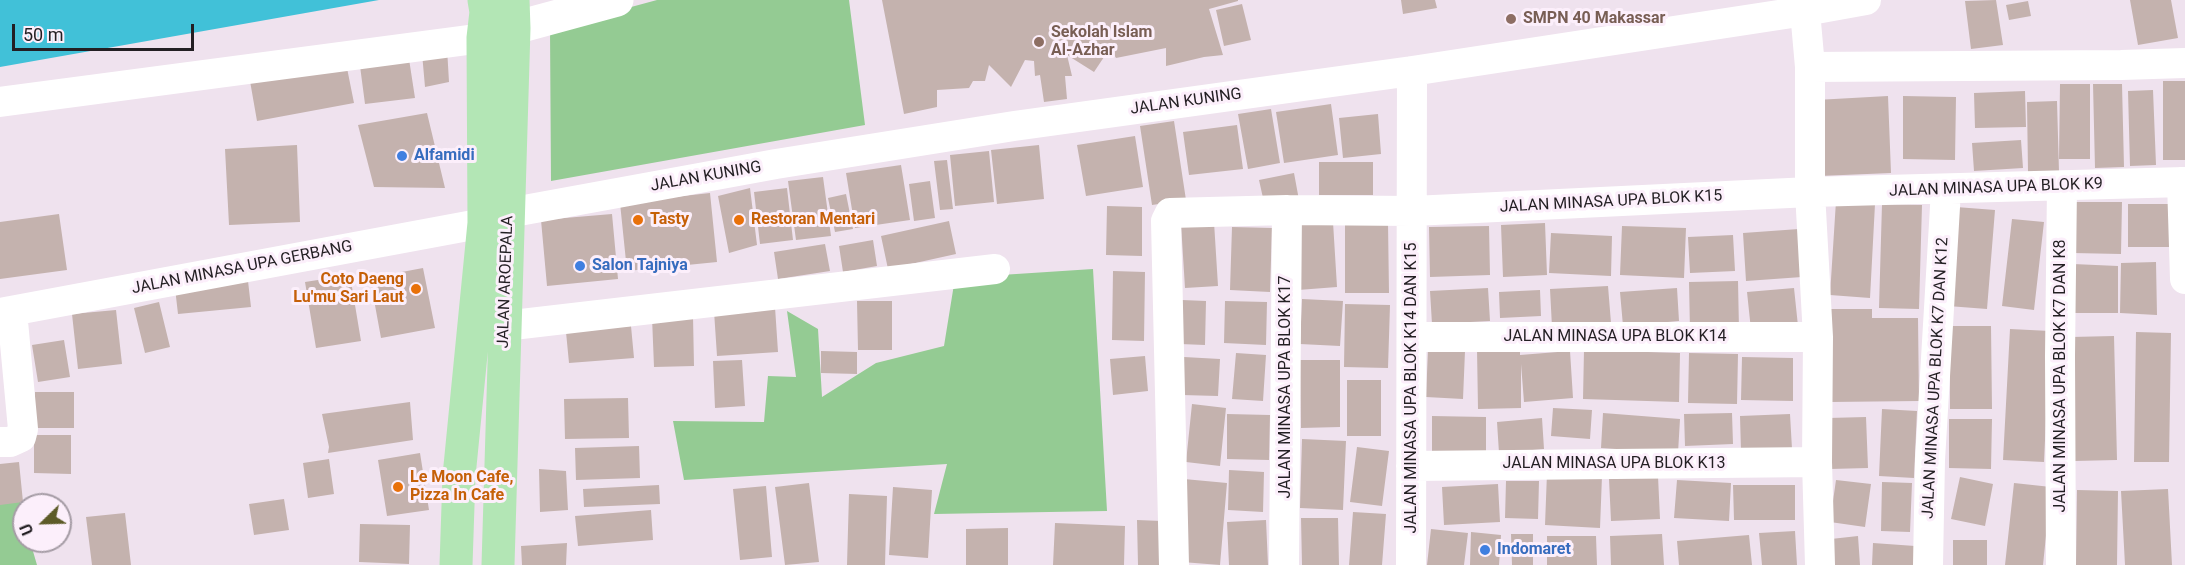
<!DOCTYPE html>
<style>
body{margin:0}
#map{position:relative;width:2185px;height:565px;overflow:hidden;background:#efe2ee;font-family:Roboto,sans-serif}
canvas{display:block}
.north{position:absolute;left:12px;top:493px;width:60px;height:60px;box-sizing:border-box;background:#fceffb;border:2px solid #a59ca5;border-radius:50%;rotate:247deg;font-size:16px;font-weight:700;line-height:24px;text-align:center;color:#231f23}
.north::after{content:'';display:block;margin:auto;width:21px;height:27px;background:#5d5b28;clip-path:polygon(50% 0,100% 100%,50% 72%,0 100%)}
.scale{position:absolute;left:12px;top:24px;width:182px;height:27px;box-sizing:border-box;border:3px solid #231f23;border-top:0;padding-left:8px;font-size:18px;line-height:21px;white-space:nowrap;color:#231f23;-webkit-text-stroke:4px #fceffb;paint-order:stroke}
</style>
<div id="map">
<canvas width="2185" height="565"></canvas>
<div class="north">U</div>
<div class="scale">50 m</div>
</div>
<script>
const c = document.querySelector('canvas').getContext('2d');
c.lineJoin = 'round';
function fill(path, color) {
  c.fillStyle = color;
  c.fill(path, 'evenodd');
}
function toPath(rows) {
  const path = new Path2D();
  for (const r of rows) {
    path.moveTo(r[0], r[1]);
    for (let i = 2; i < r.length; i += 2) path.lineTo(r[i], r[i + 1]);
  }
  return path;
}
function trace(path, color, width, dash) {
  c.strokeStyle = color;
  c.lineWidth = width;
  c.lineCap = dash ? 'butt' : 'round';
  c.setLineDash(dash || []);
  c.stroke(path);
}
function drawText(font, color, halo, rows, align = 'center') {
  c.font = font + ' Roboto,sans-serif';
  c.lineWidth = 6;
  c.setLineDash([]);
  c.textBaseline = 'middle';
  c.strokeStyle = halo;
  c.fillStyle = color;
  for (const [text, x, y, turn = 0] of rows) {
    c.save();
    c.translate(x, y);
    c.rotate((+turn || 0) * Math.PI / 180);
    c.textAlign = isNaN(turn) ? turn : align;
    if (halo) c.strokeText(text, 0, 0);
    c.fillText(text, 0, 0);
    c.restore();
  }
}
fill(toPath([
 [657,0,849,0,865,125,551,181,550,29],
 [1093,269,1107,511,934,514,947,464,684,480,673,421,764,422,768,376,796,377,787,311,818,329,822,397,876,363,944,346,955,278],
 [20,501,24,518,24,541,30,541,37,565,0,565,0,503]
]), '#94cb93');
fill(toPath([
 [0,0,379,0,0,67]
]), '#41c1d8');
fill(toPath([
 [882,0,1238,0,1238,1,1209,9,1223,55,1204,57,1166,66,1166,48,1116,58,1110,48,1094,72,1067,55,1072,76,1065,76,1067,99,1044,102,1040,75,1035,76,1034,61,1025,60,1011,87,989,65,985,81,973,81,969,88,937,90,937,107,904,114],
 [1401,0,1435,0,1437,8,1403,14],
 [1996,0,2003,45,1971,49,1965,1],
 [2130,0,2171,0,2178,38,2138,45],
 [2028,1,2031,16,2009,20,2006,5],
 [1242,4,1251,40,1224,46,1216,10],
 [447,48,449,82,425,87,422,53],
 [409,59,415,98,365,104,360,66],
 [346,63,354,103,257,121,250,81],
 [2163,81,2185,81,2185,160,2163,160],
 [2060,84,2090,84,2090,159,2059,159],
 [2093,84,2122,84,2124,167,2095,168],
 [2153,90,2156,165,2130,166,2128,91],
 [2025,91,2026,127,1975,128,1974,93],
 [1888,96,1891,173,1819,176,1816,100],
 [1903,96,1956,97,1955,160,1903,159],
 [2057,101,2059,172,2028,172,2027,102],
 [1331,104,1338,155,1284,163,1276,112],
 [1271,109,1280,163,1248,169,1238,114],
 [427,113,445,188,374,187,358,125],
 [1378,114,1381,154,1343,158,1339,118],
 [1174,121,1186,200,1152,205,1140,126],
 [1237,125,1243,169,1189,175,1183,132],
 [1135,136,1143,187,1086,196,1077,145],
 [2021,140,2023,168,1974,171,1972,143],
 [297,145,300,222,229,225,225,149],
 [1039,145,1044,199,997,204,991,150],
 [989,151,994,202,955,206,950,155],
 [947,160,953,209,940,210,934,161],
 [1319,162,1373,162,1373,195,1319,195],
 [901,165,910,220,855,228,846,173],
 [1294,173,1299,200,1265,207,1259,180],
 [823,177,831,236,796,240,788,181],
 [930,181,935,218,914,221,909,184],
 [750,188,757,245,729,253,718,196],
 [787,188,793,240,760,244,754,192],
 [710,193,717,262,627,271,620,203],
 [846,194,853,229,835,232,828,198],
 [1836,201,1875,204,1870,298,1830,295],
 [2073,202,2122,202,2121,254,2073,253],
 [1882,204,1922,205,1919,309,1879,308],
 [2128,204,2173,204,2173,247,2128,247],
 [1107,206,1142,207,1142,256,1106,255],
 [1956,207,1995,210,1987,309,1948,306],
 [59,214,67,270,0,279,0,222],
 [612,214,618,279,547,286,541,220],
 [2012,219,2044,222,2034,310,2002,306],
 [949,221,956,254,888,269,881,236],
 [1214,222,1218,286,1185,288,1181,224],
 [1333,222,1337,287,1298,290,1294,224],
 [1388,223,1389,293,1345,293,1345,224],
 [1545,223,1547,275,1503,277,1501,225],
 [1489,226,1490,275,1430,277,1429,227],
 [1622,226,1686,228,1684,278,1620,275],
 [1232,227,1272,228,1270,292,1230,290],
 [1799,229,1802,277,1746,281,1743,233],
 [1551,233,1612,236,1611,276,1549,273],
 [1733,235,1735,271,1690,273,1688,237],
 [873,240,877,266,843,272,839,246],
 [825,244,830,271,778,279,774,252],
 [2156,262,2157,315,2120,313,2121,263],
 [2073,264,2118,266,2118,313,2071,313],
 [423,268,435,328,381,338,370,278],
 [1113,271,1145,272,1144,341,1112,340],
 [350,275,361,341,316,348,305,282],
 [248,281,251,307,178,314,175,288],
 [1738,281,1739,330,1690,331,1689,282],
 [1608,286,1611,323,1552,327,1550,289],
 [1488,288,1490,321,1432,324,1430,291],
 [1677,288,1679,321,1623,326,1620,292],
 [1794,288,1798,326,1751,330,1747,292],
 [1540,290,1541,316,1500,318,1499,292],
 [1302,299,1343,301,1340,346,1300,344],
 [1182,300,1206,301,1205,345,1180,344],
 [857,301,892,301,892,350,858,350],
 [1225,301,1267,302,1266,345,1224,343],
 [159,302,170,347,145,353,134,308],
 [1345,304,1390,305,1388,368,1344,367],
 [775,307,778,352,717,356,714,311],
 [1829,309,1872,309,1872,318,1918,318,1919,401,1830,402],
 [116,310,122,364,78,369,72,314],
 [693,316,694,366,654,367,652,317],
 [631,326,634,358,569,363,566,332],
 [1950,326,1991,326,1992,409,1950,409],
 [2010,329,2050,331,2044,462,2003,460],
 [2136,332,2171,333,2169,462,2134,462],
 [2114,336,2117,460,2074,461,2071,337],
 [64,340,70,377,38,382,32,345],
 [1520,348,1520,355,1570,351,1573,398,1524,402,1521,364,1521,408,1478,409,1477,349],
 [1428,350,1465,351,1463,399,1426,397],
 [1584,350,1680,353,1679,402,1583,399],
 [821,351,857,352,857,374,821,373],
 [1236,353,1266,355,1263,401,1232,399],
 [1689,353,1738,354,1737,404,1688,403],
 [1145,356,1148,391,1113,395,1110,359],
 [1184,357,1220,359,1218,396,1182,395],
 [1742,357,1793,358,1793,401,1741,400],
 [742,360,745,406,715,408,713,361],
 [1300,360,1340,360,1340,427,1301,428],
 [1347,380,1381,380,1381,436,1347,436],
 [35,392,74,392,74,428,35,428],
 [628,398,629,438,565,439,564,399],
 [410,402,413,440,328,453,329,447,322,414],
 [1192,404,1226,408,1220,466,1186,462],
 [1553,408,1592,410,1590,439,1551,436],
 [1882,409,1917,411,1914,478,1879,476],
 [1603,413,1680,419,1678,453,1601,448],
 [1732,413,1733,444,1685,446,1684,414],
 [1227,414,1270,415,1269,460,1227,459],
 [1790,414,1792,449,1741,451,1740,416],
 [1432,416,1486,417,1486,452,1432,451],
 [1866,417,1868,468,1830,469,1828,418],
 [1542,418,1544,449,1499,453,1497,422],
 [1949,419,1992,419,1991,469,1949,468],
 [34,435,71,435,71,474,34,473],
 [1302,439,1346,441,1343,510,1300,508],
 [639,446,640,478,576,480,575,448],
 [1357,447,1389,451,1382,506,1350,502],
 [420,453,429,510,387,516,378,460],
 [329,459,334,494,308,498,303,463],
 [19,462,23,502,0,505,0,464],
 [539,469,566,471,568,510,540,512],
 [1229,470,1264,472,1263,512,1228,510],
 [1547,473,1602,476,1600,528,1545,525],
 [1658,476,1660,519,1611,521,1609,479],
 [1960,477,1993,484,1985,526,1951,519],
 [1184,479,1227,483,1220,565,1182,562],
 [1677,480,1731,483,1729,521,1674,518],
 [1836,480,1871,484,1865,527,1830,522],
 [1506,481,1539,481,1538,519,1505,518],
 [1882,482,1912,483,1910,532,1881,531],
 [809,483,819,562,785,565,775,487],
 [2014,483,2051,487,2043,565,2005,565],
 [1498,484,1500,522,1444,525,1442,487],
 [659,485,660,504,584,507,583,489],
 [1733,485,1795,485,1795,520,1734,520],
 [766,486,772,557,740,560,733,489],
 [893,487,932,490,928,558,889,555],
 [2168,489,2172,565,2125,565,2121,491],
 [2077,490,2118,491,2117,565,2076,565],
 [849,494,887,496,885,565,847,565],
 [284,499,289,530,254,535,249,504],
 [651,510,653,540,578,546,575,516],
 [1353,512,1386,514,1382,565,1349,565],
 [125,513,131,565,92,565,86,517],
 [1301,518,1338,518,1339,565,1302,565],
 [1137,520,1162,521,1163,565,1138,565],
 [1266,520,1268,565,1229,565,1227,522],
 [1055,523,1125,526,1124,565,1053,565],
 [360,524,410,525,409,564,359,562],
 [1008,528,1008,565,966,565,966,529],
 [1431,529,1468,533,1464,565,1427,565],
 [1795,531,1797,565,1762,565,1759,533],
 [1471,532,1501,535,1499,565,1470,565],
 [1511,534,1533,534,1533,565,1512,565],
 [1662,534,1664,565,1611,565,1610,536],
 [1749,535,1752,565,1679,565,1677,541],
 [1547,536,1596,536,1597,565,1547,565],
 [1858,536,1860,565,1833,565,1831,539],
 [1953,540,1987,540,1987,565,1953,565],
 [567,543,566,565,522,565,521,546],
 [1873,543,1915,546,1914,565,1872,565]
]), '#c4b2ae');
trace(toPath([
 [1805,11,1810,67,1810,192,1818,337,1817,462,1820,565],
 [1810,67,2121,65,2185,63],
 [0,102,483,38],
 [2182,182,2185,279],
 [508,213,776,164,1014,126,1412,71,1805,11,1866,0],
 [0,313,484,223],
 [480,327,504,326,995,269],
 [1412,337,1818,337],
 [0,442,10,442,21,437,23,429,12,311],
 [1411,466,1817,462],
 [1174,565,1166,221,1170,213,1287,210,1413,211,1810,192,2185,182],
 [1284,565,1287,210],
 [1411,565,1412,71],
 [1928,565,1930,460,1946,190],
 [2061,565,2060,356,2062,186]
]), '#fff', 30);
trace(toPath([
 [514,28,617,0]
]), '#fff', 33);
trace(toPath([
 [456,565,459,476,484,223,483,38,486,12,484,0],
 [498,565,514,28,513,0]
]), '#b3e6b5', 33);
for (const [x, y, r, color] of [
 [1511,19,6,"#8d6e63"],
 [1039,42,6,"#8d6e63"],
 [402,156,6,"#3f7fe0"],
 [638,220,6,"#e8710a"],
 [739,220,6,"#e8710a"],
 [580,266,6,"#3f7fe0"],
 [416,289,6,"#e8710a"],
 [398,487,6,"#e8710a"],
 [1485,550,6,"#3f7fe0"]
]) {
  const dot = new Path2D();
  dot.arc(x, y, r, 0, 2 * Math.PI);
  c.fillStyle = color;
  c.fill(dot);
  trace(dot, '#fceffb', 2);
}
drawText('bold 16px', '#785e54', '#fceffb', [
 ["SMPN 40 Makassar",1523,19],
 ["Sekolah Islam",1051,33],
 ["Al-Azhar",1051,51]
], 'left');
drawText('16px', '#231f23', '#fceffb', [
 ["JALAN KUNING",1186,102,-8],
 ["JALAN KUNING",706,177,-10],
 ["JALAN MINASA UPA BLOK K9",1996,188,-2],
 ["JALAN MINASA UPA BLOK K15",1611,202,-3],
 ["JALAN MINASA UPA GERBANG",242,268,-11],
 ["JALAN AROEPALA",506,282,-88],
 ["JALAN MINASA UPA BLOK K14",1615,337],
 ["JALAN MINASA UPA BLOK K7 DAN K8",2061,376,-90],
 ["JALAN MINASA UPA BLOK K7 DAN K12",1936,378,-87],
 ["JALAN MINASA UPA BLOK K17",1286,387,-90],
 ["JALAN MINASA UPA BLOK K14 DAN K15",1412,388,-90],
 ["JALAN MINASA UPA BLOK K13",1614,464]
]);
drawText('bold 16px', '#366cbe', '#fceffb', [
 ["Alfamidi",414,156],
 ["Salon Tajniya",592,266],
 ["Indomaret",1497,550]
], 'left');
drawText('bold 16px', '#c56008', '#fceffb', [
 ["Tasty",650,220],
 ["Restoran Mentari",751,220],
 ["Coto Daeng",404,280,"right"],
 ["Lu'mu Sari Laut",404,298,"right"],
 ["Le Moon Cafe,",410,478],
 ["Pizza In Cafe",410,496]
], 'left');
</script>
